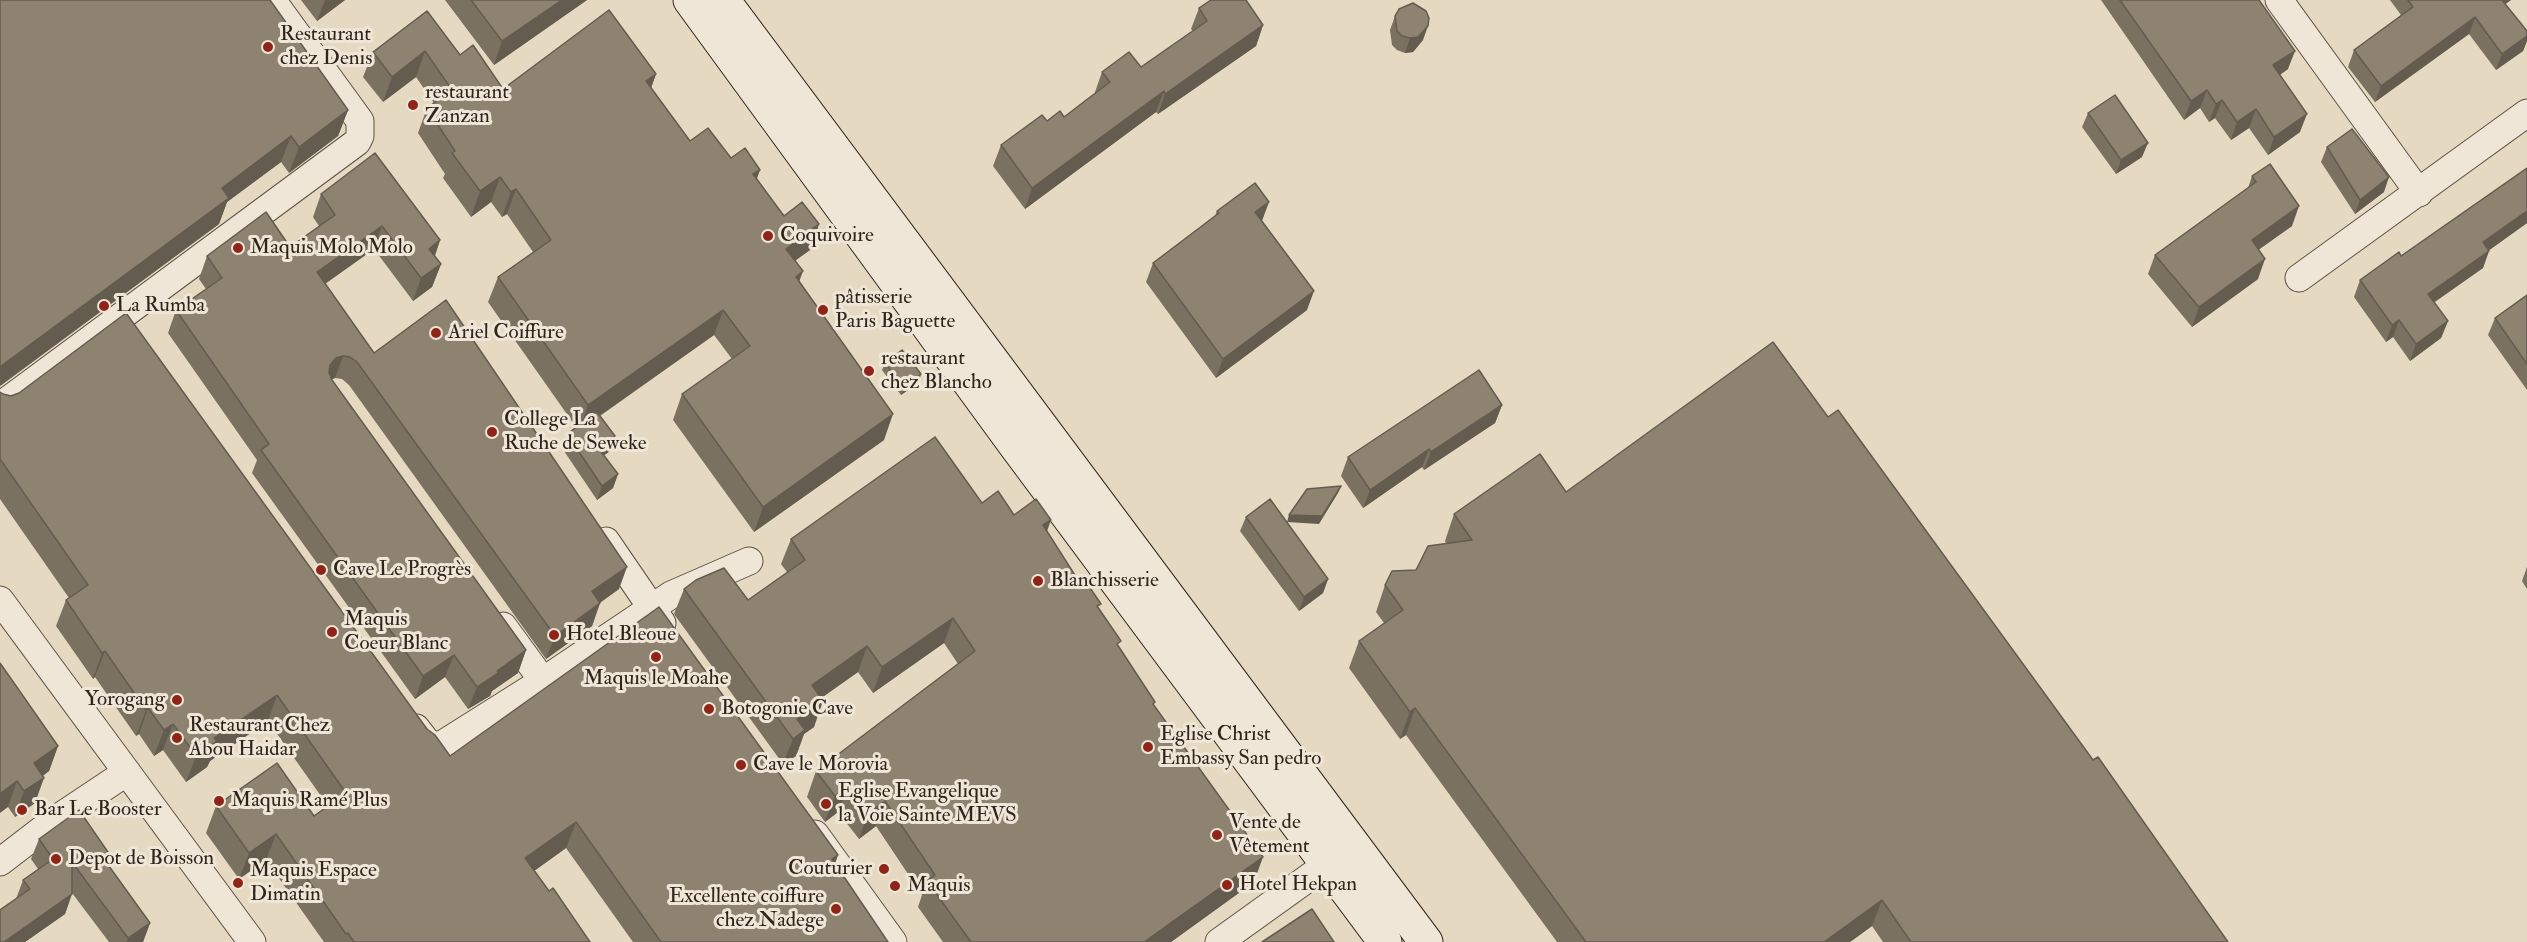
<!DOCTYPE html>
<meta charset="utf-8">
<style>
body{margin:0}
canvas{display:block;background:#e6d9c1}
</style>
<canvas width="2527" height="942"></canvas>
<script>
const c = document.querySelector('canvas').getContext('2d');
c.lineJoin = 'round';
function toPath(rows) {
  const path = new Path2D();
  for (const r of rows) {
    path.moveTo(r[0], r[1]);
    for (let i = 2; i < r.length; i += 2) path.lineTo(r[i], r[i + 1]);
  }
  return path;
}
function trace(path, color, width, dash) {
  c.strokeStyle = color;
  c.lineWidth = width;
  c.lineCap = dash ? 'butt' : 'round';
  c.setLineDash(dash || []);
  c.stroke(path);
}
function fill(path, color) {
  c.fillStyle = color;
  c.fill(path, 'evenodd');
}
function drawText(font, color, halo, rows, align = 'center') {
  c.font = font + ' "IM FELL Double Pica",serif';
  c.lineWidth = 6;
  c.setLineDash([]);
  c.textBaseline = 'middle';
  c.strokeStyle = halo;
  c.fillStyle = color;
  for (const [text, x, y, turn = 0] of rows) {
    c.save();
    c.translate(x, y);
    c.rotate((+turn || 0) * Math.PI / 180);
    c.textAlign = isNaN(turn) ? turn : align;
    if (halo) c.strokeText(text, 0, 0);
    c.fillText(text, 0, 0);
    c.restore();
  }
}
const street = toPath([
 [2279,0,2419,193],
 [2299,278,2527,113],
 [0,406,357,142,360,136,360,121,272,0],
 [606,541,662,623],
 [0,600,252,942],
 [503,626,543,681],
 [416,728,430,746,443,744,543,681,671,595,749,561],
 [815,834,893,942],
 [0,862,52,822,127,772],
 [1219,942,1343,853]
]);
const secondary = toPath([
 [690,0,1015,445,1385,942],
 [723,0,1426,942]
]);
trace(street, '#5d5244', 29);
trace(secondary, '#2f251b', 35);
trace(street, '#efe6d7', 27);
trace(secondary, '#efe6d7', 33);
fill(toPath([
 [0,0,348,110,338,136,289,173,281,162,227,202,219,224,0,386],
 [301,0,345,0,317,21],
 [445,0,587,0,494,65],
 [2101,0,2259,0,2288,69,2280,75,2300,132,2268,155,2249,128,2231,140,2215,118,2209,122,2200,108,2184,120],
 [2390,0,2511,0,2505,4,2527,31,2527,41,2523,51,2496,70,2469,34,2375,102,2348,67,2354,50,2401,15],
 [1199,8,1263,25,1256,46,1158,114,1156,112,1025,209,993,166,1001,145,1047,121,1064,117,1095,93,1095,92,1102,72,1141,67,1193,31,1191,29],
 [427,11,460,55,503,89,656,74,651,88,690,141,731,158,757,179,784,216,819,224,810,250,795,260,799,282,884,440,754,532,673,420,682,394,732,359,714,335,600,416,615,436,610,451,604,455,618,474,613,488,597,500,562,448,567,434,576,427,488,302,498,277,533,252,507,214,502,217,491,202,471,217,443,178,445,174,418,133,427,108,434,103,416,77,383,102,363,77,373,52],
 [1395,16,1423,40,1413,52,1405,53,1397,50,1392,45,1390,30],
 [2088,113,2142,157,2116,174,2082,127],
 [2327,147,2384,192,2355,214,2321,162],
 [2527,168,2527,223,2489,250,2483,268,2434,302,2448,321,2441,338,2410,361,2393,337,2386,342,2354,297,2360,280,2401,256],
 [2252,176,2292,226,2258,250,2258,279,2192,327,2148,274,2155,255,2248,188],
 [321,194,440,240,435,256,441,264,432,287,413,301,374,249,325,284,374,353,619,589,600,603,592,626,546,659,349,385,342,379,335,378,331,380,526,650,518,673,492,691,490,696,468,709,445,677,415,699,252,473,257,460,168,333,176,310,206,289,199,279,207,256,290,247,319,226,313,217],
 [1217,211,1262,221,1307,310,1216,378,1146,282,1153,263,1215,216],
 [2527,295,2527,390,2488,335,2495,318],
 [885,363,919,382,901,395,882,370],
 [0,392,427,729,450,756,838,855,835,863,888,942,633,942,566,848,534,871,549,891,590,942,324,942,266,860,239,879,206,833,216,806,314,816,328,806,268,721,210,761,207,767,186,782,163,750,154,756,139,734,136,736,95,677,93,679,56,626,66,600,69,598,0,499],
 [1502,405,1495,423,1424,470,1422,467,1363,508,1341,476,1348,457],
 [1828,417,2093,760,2228,942,1883,942,1872,926,1850,942,1557,942,1406,735,1400,739,1349,668,1359,641,1384,623,1376,612,1385,585,1416,570,1446,543,1445,541,1454,514,1566,492],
 [982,503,1014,515,1047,531,1078,580,1099,608,1119,647,1154,706,1254,882,1171,942,943,942,918,907,922,895,876,826,859,839,838,812,825,822,807,797,816,771,958,664,944,643,873,693,858,672,821,698,814,727,804,734,796,756,783,764,674,614,684,589,748,600,787,572,781,564,791,539],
 [1246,517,1328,579,1323,593,1299,611,1240,531],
 [2527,567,2527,589,2522,581],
 [0,663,58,746,49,771,43,776,35,803,15,817,8,807],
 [39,839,109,867,150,923,143,942,109,942,72,893,65,914,25,942,0,942,23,880,38,869,31,859]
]), '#7a7161');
fill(toPath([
 [325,0,345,0,317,21],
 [562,0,587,0,494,65,502,41],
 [2498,0,2511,0,2493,13],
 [2475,17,2469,34,2375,102,2381,86],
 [1263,25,1256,46,1158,114,1165,94],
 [1428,26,1423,40,1413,52,1405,53,1410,38],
 [2527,36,2527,41,2523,51,2496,70,2502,54],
 [425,51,416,77,383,102,392,77],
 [2295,51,2288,69,2267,83,2273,65],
 [656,74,647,99,646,81],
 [2207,90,2200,108,2184,120,2191,101],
 [1164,91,1156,112,1025,209,1032,188],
 [2222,100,2215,118,2209,122,2216,104],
 [2256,109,2249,128,2231,140,2237,122],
 [348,110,338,136,289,173,299,147],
 [2307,114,2300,132,2268,155,2274,137],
 [291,136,281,162,227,202,219,224,0,386,0,367,222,188],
 [2148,143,2142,157,2116,174,2121,160],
 [760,170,751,195,753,174],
 [500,177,491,202,471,217,480,191],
 [2389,177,2384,192,2355,214,2360,200],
 [516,189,507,214,502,217,511,192],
 [1269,202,1262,221,1255,212],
 [2299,206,2292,226,2244,260,2252,240],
 [2527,211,2527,223,2477,259,2483,242],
 [819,224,810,250,777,274,786,249],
 [382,226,374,249,309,295,317,272],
 [440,240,432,263,429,249],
 [2489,251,2483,268,2422,311,2428,294],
 [2265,259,2258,279,2192,327,2199,307],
 [441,264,432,287,413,301,421,278],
 [803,271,794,296,796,277],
 [1314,291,1307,310,1216,378,1223,359],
 [723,310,714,335,579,430,588,405],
 [2399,320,2393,337,2386,342,2392,325],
 [2448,321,2441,338,2410,361,2416,344],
 [343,356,335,378,327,381,330,365,336,358],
 [921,374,919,382,901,395,904,388],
 [1502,405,1495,423,1424,470,1431,452],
 [893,414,884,440,754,532,763,507],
 [615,436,610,451,594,463,599,449],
 [1429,449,1422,467,1363,508,1370,490],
 [618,474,613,488,597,500,602,486],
 [1341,486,1338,493,1319,524,1287,522,1289,515],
 [1051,520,1042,545,1043,525],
 [627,567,619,589,583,614,592,591],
 [1328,579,1323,593,1299,611,1304,597],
 [600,603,592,626,546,659,555,636],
 [953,618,944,643,873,693,882,667],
 [867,646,858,672,803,711,812,685],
 [526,650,518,673,492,691,490,696,468,709,477,687,497,671],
 [105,651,95,677,93,679,102,653],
 [454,655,445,677,415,699,423,676],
 [277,695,268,721,210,761,207,767,186,782,196,756,214,738],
 [823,701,814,727,804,734,796,756,783,764,793,739,797,719],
 [148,708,139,734,136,736,146,710],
 [1415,708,1406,735,1400,739,1410,712],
 [173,724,163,750,154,756,164,730],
 [58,746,49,771,24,789,34,763],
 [44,778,35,803,15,817,24,791],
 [17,781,8,807,0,813,0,794],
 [848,786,838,812,825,822,835,796],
 [885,801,876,826,859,839,868,813],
 [576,822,566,848,516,884,525,858],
 [276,834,266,860,239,879,249,853],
 [838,855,829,881,832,859],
 [1263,857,1254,882,1171,942,1144,942],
 [112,858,105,878,106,862],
 [72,894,65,914,25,942,4,942],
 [1882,900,1872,926,1850,942,1824,942],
 [150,923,143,942,127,942,128,938]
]), '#635c4f');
const building = toPath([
 [0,0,270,0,348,110,299,147,291,136,222,188,229,198,0,367,0,0],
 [471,0,562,0,502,41,471,0],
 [1211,0,1246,0,1263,25,1165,94,1164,91,1032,188,1001,145,1042,115,1047,121,1060,111,1064,117,1110,82,1102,72,1129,52,1141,67,1207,21,1199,8,1211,0],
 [2120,0,2259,0,2295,51,2273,65,2307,114,2274,137,2256,109,2237,122,2222,100,2216,104,2207,90,2191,101,2120,0],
 [2408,0,2502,0,2527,31,2527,36,2502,54,2475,17,2381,86,2354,50,2413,7,2408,0],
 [1413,3,1426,11,1429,18,1428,26,1418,37,1410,38,1402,36,1397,31,1395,16,1399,9,1413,3],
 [609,10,656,74,646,81,690,141,708,128,731,158,745,148,760,170,753,174,784,216,802,202,819,224,786,249,803,271,796,277,893,414,763,507,682,394,750,346,723,310,588,405,498,277,551,240,516,189,511,192,500,177,480,191,452,153,455,151,427,108,452,90,425,51,392,77,373,52,427,11,460,55,473,45,503,89,609,10],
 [2115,95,2148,143,2121,160,2088,113,2115,95],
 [2352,129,2389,177,2360,200,2327,147,2352,129],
 [375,153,440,240,429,249,441,264,421,278,382,226,317,272,374,353,446,300,627,567,592,591,600,603,555,636,357,362,350,357,343,356,336,358,330,365,329,373,332,380,526,650,497,671,498,673,477,687,454,655,423,676,261,450,269,444,176,310,222,278,207,256,266,212,290,247,335,215,321,194,375,153],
 [2270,164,2299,206,2252,240,2265,259,2199,307,2155,255,2256,182,2252,176,2270,164],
 [2527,168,2527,211,2483,242,2489,251,2428,294,2448,321,2416,344,2399,320,2392,325,2360,280,2399,252,2401,256,2527,168],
 [1255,183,1269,202,1255,212,1314,291,1223,359,1153,263,1219,213,1217,211,1255,183],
 [2527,295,2527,364,2495,318,2527,295],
 [126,313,427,729,435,735,450,756,659,607,838,855,832,859,888,942,661,942,576,822,525,858,549,891,553,888,590,942,354,942,348,933,346,934,276,834,249,853,216,806,277,763,314,816,346,793,277,695,214,738,217,741,196,756,173,724,164,730,148,708,146,710,105,651,102,653,66,600,88,585,0,459,0,392,3,394,11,396,19,393,126,313],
 [1773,342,1828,417,1838,410,2093,760,2098,757,2228,942,1911,942,1882,900,1824,942,1586,942,1415,708,1410,712,1359,641,1403,610,1385,585,1392,571,1416,570,1428,546,1472,540,1454,514,1540,454,1566,492,1773,342],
 [902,350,921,374,904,388,885,363,902,350],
 [1479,370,1502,405,1431,452,1429,449,1370,490,1348,457,1479,370],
 [597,412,615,436,599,449,618,474,602,486,567,434,597,412],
 [935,437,982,503,998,491,1014,515,1036,499,1051,520,1043,525,1078,580,1082,576,1101,604,1097,606,1121,641,1117,644,1155,702,1153,704,1263,857,1144,942,971,942,927,881,935,875,885,801,868,813,848,786,835,796,816,771,975,651,953,618,882,667,867,646,812,685,823,701,797,719,805,730,793,739,684,589,696,580,724,568,748,600,805,560,791,539,935,437],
 [1341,486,1322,516,1289,515,1307,489,1341,486],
 [1270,499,1328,579,1304,597,1246,517,1270,499],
 [0,663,58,746,34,763,44,778,24,791,17,781,0,794,0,663],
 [79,810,112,858,106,862,150,923,128,938,72,862,72,894,4,942,0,942,0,910,30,889,23,880,53,859,39,839,79,810],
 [1312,909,1334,942,1262,942,1312,909]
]);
fill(building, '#8e8371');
trace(building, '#635c4f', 1.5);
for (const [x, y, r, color] of [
 [268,47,6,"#8f2418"],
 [413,105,6,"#8f2418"],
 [768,236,6,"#8f2418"],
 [238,248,6,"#8f2418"],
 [104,306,6,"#8f2418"],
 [823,310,6,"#8f2418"],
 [436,333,6,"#8f2418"],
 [869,371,6,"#8f2418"],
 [492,432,6,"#8f2418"],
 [321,570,6,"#8f2418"],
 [1038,581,6,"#8f2418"],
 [332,632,6,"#8f2418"],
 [554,635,6,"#8f2418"],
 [656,657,6,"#8f2418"],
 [177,700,6,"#8f2418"],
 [709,709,6,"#8f2418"],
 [177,738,6,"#8f2418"],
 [1148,747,6,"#8f2418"],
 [741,765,6,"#8f2418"],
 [219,801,6,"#8f2418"],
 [826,804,6,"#8f2418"],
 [22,810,6,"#8f2418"],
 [1217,835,6,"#8f2418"],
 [56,859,6,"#8f2418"],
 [884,869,6,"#8f2418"],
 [238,883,6,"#8f2418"],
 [1227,885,6,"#8f2418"],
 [895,886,6,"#8f2418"],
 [836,909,6,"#8f2418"]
]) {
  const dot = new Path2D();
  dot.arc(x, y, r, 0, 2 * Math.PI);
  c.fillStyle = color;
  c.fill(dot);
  trace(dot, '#efe6d7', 2);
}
drawText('21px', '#2f251b', '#efe6d7', [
 ["Restaurant",280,35],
 ["chez Denis",280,59],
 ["restaurant",425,93],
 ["Zanzan",425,117],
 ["Coquivoire",780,236],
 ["Maquis Molo Molo",250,248],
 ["pâtisserie",835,298],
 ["Paris Baguette",835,322],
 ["La Rumba",116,306],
 ["Ariel Coiffure",448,333],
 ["restaurant",881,359],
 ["chez Blancho",881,383],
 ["College La",504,420],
 ["Ruche de Seweke",504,444],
 ["Cave Le Progrès",333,570],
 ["Blanchisserie",1050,581],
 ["Maquis",344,620],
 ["Coeur Blanc",344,644],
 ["Hotel Bleoue",566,635],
 ["Maquis le Moahe",656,679,"center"],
 ["Yorogang",165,700,"right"],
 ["Botogonie Cave",721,709],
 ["Restaurant Chez",189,726],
 ["Abou Haidar",189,750],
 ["Eglise Christ",1160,735],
 ["Embassy San pedro",1160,759],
 ["Cave le Morovia",753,765],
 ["Eglise Evangelique",838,792],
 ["la Voie Sainte MEVS",838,816],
 ["Maquis Ramé Plus",231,801],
 ["Bar Le Booster",34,810],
 ["Vente de",1229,823],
 ["Vêtement",1229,847],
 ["Depot de Boisson",68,859],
 ["Couturier",872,869,"right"],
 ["Maquis Espace",250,871],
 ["Dimatin",250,895],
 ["Hotel Hekpan",1239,885],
 ["Maquis",907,886],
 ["Excellente coiffure",824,897,"right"],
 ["chez Nadege",824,921,"right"]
], 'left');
</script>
